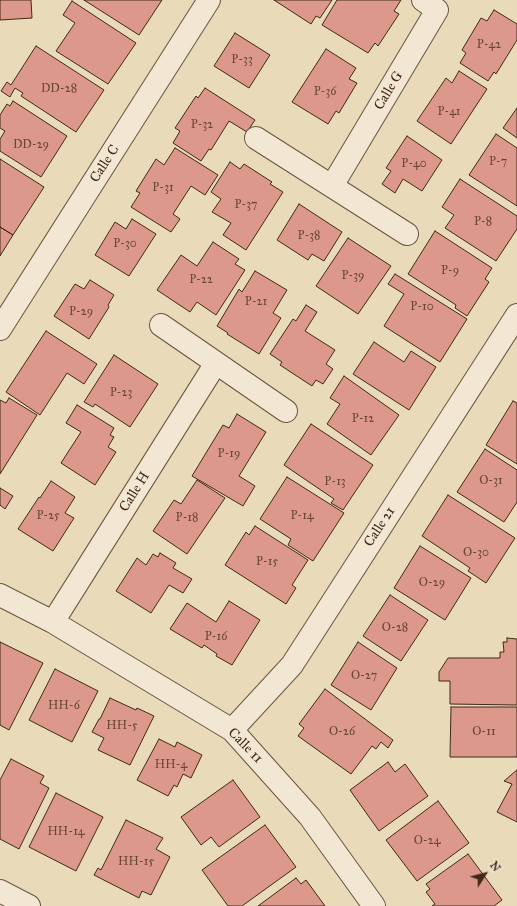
<!DOCTYPE html>
<style>
body{margin:0}
#map{position:relative;width:517px;height:906px;overflow:hidden;background:#e9dab9;font-family:"IM FELL Great Primer",serif}
canvas{display:block}
.north{position:absolute;left:465px;top:854px;width:40px;height:40px;-webkit-text-stroke:3px #f1e7d2;paint-order:stroke;rotate:54deg;font-size:11px;font-weight:700;line-height:16px;text-align:center;color:#412917}
.north::after{content:'';display:block;margin:auto;width:14px;height:18px;background:#412917;clip-path:polygon(50% 0,100% 100%,50% 72%,0 100%)}
</style>
<div id="map">
<canvas width="517" height="906"></canvas>
<div class="north">N</div>
</div>
<script>
const c = document.querySelector('canvas').getContext('2d');
c.lineJoin = 'round';
function fill(path, color) {
  c.fillStyle = color;
  c.fill(path, 'evenodd');
}
function toPath(rows) {
  const path = new Path2D();
  for (const r of rows) {
    path.moveTo(r[0], r[1]);
    for (let i = 2; i < r.length; i += 2) path.lineTo(r[i], r[i + 1]);
  }
  return path;
}
function trace(path, color, width, dash) {
  c.strokeStyle = color;
  c.lineWidth = width;
  c.lineCap = dash ? 'butt' : 'round';
  c.setLineDash(dash || []);
  c.stroke(path);
}
function drawText(font, color, halo, rows, align = 'center') {
  c.font = font + ' "IM FELL Great Primer",serif';
  c.lineWidth = 3;
  c.setLineDash([]);
  c.textBaseline = 'middle';
  c.strokeStyle = halo;
  c.fillStyle = color;
  for (const [text, x, y, turn = 0] of rows) {
    c.save();
    c.translate(x, y);
    c.rotate((+turn || 0) * Math.PI / 180);
    c.textAlign = isNaN(turn) ? turn : align;
    if (halo) c.strokeText(text, 0, 0);
    c.fillText(text, 0, 0);
    c.restore();
  }
}
const building = toPath([
 [0,0,31,0,32,18,0,20,0,0],
 [84,0,162,0,139,35,84,0],
 [274,0,332,0,320,18,316,16,311,24,274,0],
 [337,0,401,0,394,11,399,14,378,46,375,43,368,53,322,25,337,0],
 [72,1,136,43,108,84,56,51,75,23,63,15,72,1],
 [494,10,517,24,517,40,496,74,494,72,488,81,460,63,466,53,462,50,481,18,487,21,494,10],
 [235,33,270,55,249,88,214,66,235,33],
 [36,46,104,90,76,132,21,96,23,93,15,88,10,97,1,91,7,82,11,85,36,46],
 [326,49,356,68,349,79,357,83,339,113,336,111,328,124,292,102,326,49],
 [459,71,487,89,451,144,417,121,446,78,452,83,459,71],
 [205,88,255,120,247,132,229,121,211,150,209,149,201,161,173,143,180,131,175,128,196,96,198,98,205,88],
 [13,101,67,136,41,177,0,151,0,139,5,131,0,128,0,115,7,104,10,106,13,101],
 [517,108,517,138,503,128,517,108],
 [496,134,517,148,517,206,469,175,496,134],
 [407,136,442,160,422,191,403,179,395,193,382,184,391,171,386,168,407,136],
 [175,148,218,175,205,195,191,186,173,214,180,219,171,232,131,207,140,193,136,191,156,159,164,165,175,148],
 [0,159,44,187,13,235,0,227,0,159],
 [230,162,240,169,244,164,272,182,270,184,283,192,246,250,223,235,231,223,212,212,221,199,211,192,230,162],
 [460,179,517,216,517,229,496,261,445,228,454,215,442,207,460,179],
 [299,204,342,232,324,261,312,254,308,260,277,240,299,204],
 [132,219,156,234,129,276,95,255,115,222,126,229,132,219],
 [0,227,13,235,0,256,0,227],
 [435,231,492,268,485,279,489,282,467,316,455,308,456,305,408,274,435,231],
 [348,238,391,266,358,314,316,286,348,238],
 [213,242,239,259,235,264,245,270,216,315,197,302,190,312,157,290,181,255,197,266,213,242],
 [255,271,287,290,273,313,281,318,259,354,227,334,228,333,217,326,239,289,242,292,255,271],
 [395,274,467,319,440,362,384,326,404,294,388,284,395,274],
 [90,280,114,295,108,305,109,307,89,339,54,316,75,284,84,289,90,280],
 [306,305,317,312,305,331,335,350,326,364,333,369,323,384,316,380,312,386,280,365,282,362,270,354,293,319,296,321,306,305],
 [46,331,97,364,84,384,67,373,40,415,6,392,46,331],
 [374,342,404,362,411,351,436,367,409,410,353,374,374,342],
 [114,355,158,384,130,427,95,404,93,407,84,402,114,355],
 [344,376,399,415,371,455,327,424,340,404,330,398,344,376],
 [9,398,37,415,0,474,0,400,6,403,9,398],
 [513,401,517,403,517,464,486,445,513,401],
 [77,405,114,428,110,435,114,437,108,447,116,452,95,485,61,463,81,432,66,423,77,405],
 [237,414,266,432,239,476,255,486,243,506,192,476,223,425,229,428,237,414],
 [311,424,373,465,343,510,331,503,334,499,284,465,311,424],
 [485,449,517,470,517,502,504,522,457,492,485,449],
 [287,477,344,513,313,561,288,545,291,539,260,519,287,477],
 [197,480,225,498,187,554,153,531,174,500,181,504,197,480],
 [51,481,75,497,65,513,74,518,53,551,18,529,39,497,40,498,51,481],
 [0,488,13,496,5,509,0,505,0,488],
 [448,495,515,538,486,583,468,571,470,568,422,536,448,495],
 [255,526,308,560,292,585,296,588,286,604,225,565,246,532,249,535,255,526],
 [420,546,471,578,445,620,394,588,420,546],
 [160,553,176,563,173,568,192,579,183,593,169,585,151,613,116,591,137,558,146,565,153,554,158,557,160,553],
 [390,595,428,620,401,661,363,636,390,595],
 [229,601,260,620,232,665,216,656,217,654,204,645,202,648,170,629,187,603,216,622,229,601],
 [507,638,517,639,517,705,450,704,450,681,439,681,439,672,448,658,500,658,500,652,504,652,503,642,507,642,507,638],
 [0,642,43,663,9,730,0,725,0,642],
 [358,642,397,668,371,710,331,685,358,642],
 [55,669,98,691,72,742,29,720,55,669],
 [325,689,393,740,388,748,381,742,376,749,372,746,351,774,298,736,304,728,299,724,325,689],
 [110,698,136,710,137,708,154,716,130,765,98,750,104,738,92,732,99,719,100,719,110,698],
 [451,707,517,707,517,757,450,757,451,707],
 [159,739,175,747,177,742,202,755,191,778,183,774,177,787,174,785,168,796,137,780,159,739],
 [11,759,44,776,40,783,49,788,19,849,0,839,0,780,11,759],
 [388,762,395,772,405,764,428,796,379,831,350,790,388,762],
 [517,770,517,822,497,812,512,784,504,781,517,770],
 [233,780,260,817,219,847,211,837,201,845,181,817,233,780],
 [56,793,103,817,76,871,29,847,56,793],
 [438,801,469,843,417,881,386,840,438,801],
 [126,820,163,838,156,849,170,857,151,895,142,891,139,898,94,875,98,868,101,870,126,820],
 [265,825,296,867,242,906,228,906,202,870,265,825],
 [468,854,502,900,494,906,432,906,435,904,426,892,430,889,426,884,468,854],
 [296,878,301,884,306,880,325,906,258,906,296,878]
]);
fill(building, '#dc988b');
trace(building, '#412917', 1);
const minor = toPath([
 [256,138,407,234],
 [332,186,437,10,423,0],
 [161,325,286,411],
 [0,329,209,0],
 [0,595,53,622,232,730,310,817,374,906],
 [53,622,216,363],
 [232,730,292,665,517,315],
 [0,891,29,906]
]);
trace(minor, '#6b5540', 24);
trace(minor, '#f1e7d2', 22);
drawText('12px', '#684534', null, [
 ["P-42",489,45],
 ["P-33",242,60],
 ["DD-28",59,89],
 ["P-36",325,92],
 ["P-41",449,112],
 ["P-32",202,125],
 ["DD-29",31,145],
 ["P-7",498,162],
 ["P-40",414,164],
 ["P-31",163,188],
 ["P-37",246,205],
 ["P-8",483,222],
 ["P-38",309,236],
 ["P-30",125,244],
 ["P-9",450,271],
 ["P-39",353,276],
 ["P-22",201,280],
 ["P-21",256,302],
 ["P-10",422,307],
 ["P-29",81,312],
 ["P-23",121,393],
 ["P-12",363,419],
 ["P-19",229,454],
 ["O-31",491,481],
 ["P-13",335,482],
 ["P-25",48,516],
 ["P-14",302,516],
 ["P-18",187,518],
 ["O-30",476,553],
 ["P-15",267,562],
 ["O-29",432,583],
 ["O-28",395,628],
 ["P-16",216,637],
 ["O-27",364,676],
 ["HH-6",64,706],
 ["HH-5",122,726],
 ["O-26",342,732],
 ["O-11",484,732],
 ["HH-4",171,765],
 ["HH-14",66,832],
 ["O-24",427,841],
 ["HH-15",136,862]
]);
drawText('14px', '#412917', '#f1e7d2', [
 ["Calle G",389,91,-59],
 ["Calle C",105,164,-57],
 ["Calle H",135,492,-58],
 ["Calle 21",380,527,-57],
 ["Calle 11",245,746,46]
]);
</script>
